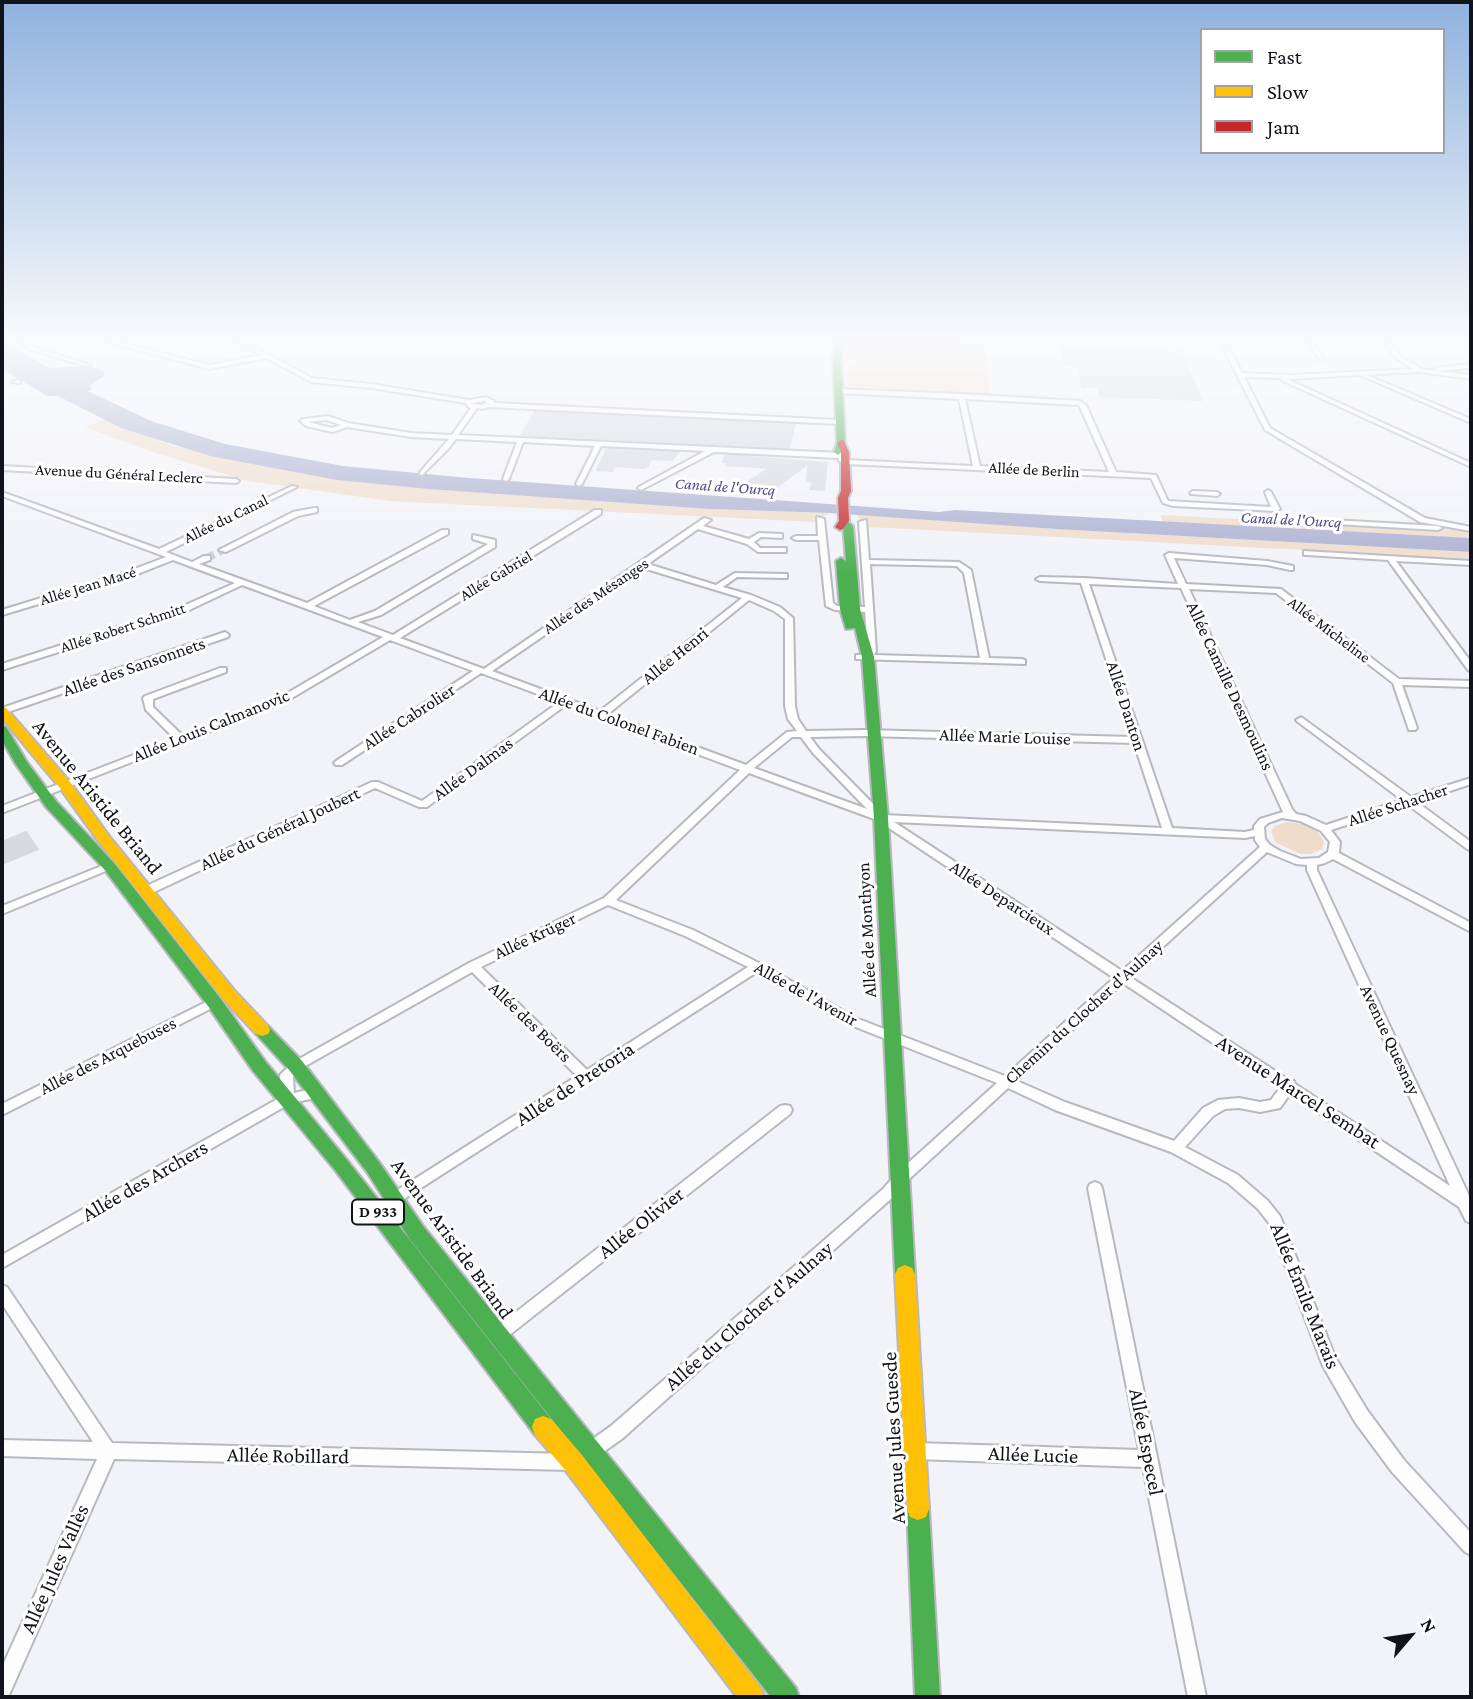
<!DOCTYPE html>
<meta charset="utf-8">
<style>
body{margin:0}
#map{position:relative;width:1473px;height:1699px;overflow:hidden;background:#f2f3f9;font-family:"Crimson Pro",serif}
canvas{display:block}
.frame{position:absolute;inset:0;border:4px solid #11131c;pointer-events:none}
.legend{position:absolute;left:1200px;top:28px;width:245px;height:126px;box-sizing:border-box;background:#fff;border:2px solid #a0a1a4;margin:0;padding:9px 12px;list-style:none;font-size:21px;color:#11131c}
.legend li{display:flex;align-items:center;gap:14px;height:35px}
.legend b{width:35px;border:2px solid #a0a1a4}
.north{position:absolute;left:1375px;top:1601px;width:70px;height:70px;-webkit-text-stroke:5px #fff;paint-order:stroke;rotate:61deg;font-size:19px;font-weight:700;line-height:28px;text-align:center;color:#11131c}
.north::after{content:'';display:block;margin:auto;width:24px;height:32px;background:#11131c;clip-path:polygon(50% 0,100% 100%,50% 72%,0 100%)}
</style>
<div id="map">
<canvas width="1473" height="1699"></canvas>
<div class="frame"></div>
<ul class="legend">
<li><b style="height:9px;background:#4caf50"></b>Fast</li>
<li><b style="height:9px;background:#ffc107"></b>Slow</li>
<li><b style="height:9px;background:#c62828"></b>Jam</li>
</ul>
<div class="north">N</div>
</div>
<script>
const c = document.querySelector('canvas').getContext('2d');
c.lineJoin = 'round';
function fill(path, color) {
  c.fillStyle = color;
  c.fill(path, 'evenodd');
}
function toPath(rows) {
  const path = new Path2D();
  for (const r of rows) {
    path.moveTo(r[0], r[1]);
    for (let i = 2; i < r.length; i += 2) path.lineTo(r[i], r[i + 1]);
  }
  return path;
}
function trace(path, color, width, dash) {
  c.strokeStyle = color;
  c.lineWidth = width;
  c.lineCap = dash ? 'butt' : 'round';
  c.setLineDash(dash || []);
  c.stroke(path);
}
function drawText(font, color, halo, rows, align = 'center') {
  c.font = font + ' "Crimson Pro",serif';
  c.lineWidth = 6;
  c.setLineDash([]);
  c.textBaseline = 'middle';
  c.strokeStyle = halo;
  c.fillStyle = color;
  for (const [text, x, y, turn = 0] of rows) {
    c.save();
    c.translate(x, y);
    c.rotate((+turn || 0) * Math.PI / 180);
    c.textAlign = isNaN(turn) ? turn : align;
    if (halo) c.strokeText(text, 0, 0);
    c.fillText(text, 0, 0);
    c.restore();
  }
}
fill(toPath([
 [856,338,985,343,990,394,854,388,848,386,846,369,856,364,856,360,845,355,845,347],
 [104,420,176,447,499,494,709,509,830,513,815,522,390,501,234,479,235,477,149,451,85,427],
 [855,514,1056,529,1471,552,1471,559,869,527],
 [1160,515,1471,531,1471,538,1163,522],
 [1287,822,1303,824,1317,831,1324,841,1322,849,1311,854,1301,854,1276,843,1271,831,1275,826]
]), '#f0dccb');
fill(toPath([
 [2,341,49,368,85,366,102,370,105,373,103,377,89,386,92,389,88,391,151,421,225,444,343,466,469,478,939,512,955,510,1471,538,1471,552,1056,529,830,513,709,509,429,489,337,480,210,456,121,428,58,396,47,396,2,369]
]), '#abb0d1');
const building = toPath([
 [1061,347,1176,352,1179,347,1202,400,1100,396,1098,387,1082,387,1078,366,1065,365,1061,347],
 [535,412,564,413,795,424,789,448,521,435,535,412],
 [607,449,679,452,672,460,651,459,648,466,643,468,614,466,612,471,597,470,607,449],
 [725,455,827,463,824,490,810,489,813,482,807,481,808,464,775,488,745,484,769,468,726,465,727,462,723,462,725,455],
 [26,832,38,849,2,864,2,842,26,832]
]);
fill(building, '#d8d9e1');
trace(building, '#d8d9e0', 2);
trace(toPath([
 [207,558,223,550]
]), '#d0d1d8', 8, [8, 4.5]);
const street = toPath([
 [15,338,22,338,33,347,91,365,86,366,29,349,15,338],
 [94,338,104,338,209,365,261,355,230,338,237,338,312,378,371,384,469,400,486,397,494,401,494,403,839,420,842,422,839,424,488,407,483,409,477,408,458,435,841,453,843,454,844,459,846,460,973,466,959,399,838,393,835,391,838,389,961,394,1080,401,1086,405,1116,472,1156,475,1168,501,1271,507,1265,492,1268,490,1271,492,1280,509,1276,511,1173,506,1163,503,1151,478,845,464,839,461,838,458,714,452,641,490,638,488,639,487,705,451,601,446,582,484,579,486,576,484,595,446,523,442,509,479,506,481,503,479,517,442,456,439,449,448,422,475,420,474,420,472,449,439,411,437,347,427,332,432,306,426,300,421,303,419,328,416,348,423,411,433,452,435,471,408,468,407,466,403,371,388,311,382,266,358,209,369,94,338],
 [965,399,1079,405,1109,472,980,466,965,399],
 [485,401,487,402,482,405,473,404,472,403,485,401],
 [327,420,341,425,332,428,308,422,327,420],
 [1218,338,1224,338,1242,373,1290,375,1413,369,1396,358,1381,338,1387,338,1400,356,1422,369,1437,371,1434,369,1435,368,1471,364,1471,368,1437,371,1471,375,1471,379,1419,372,1367,375,1471,419,1471,423,1360,375,1287,379,1471,463,1471,467,1281,380,1281,378,1244,377,1270,428,1425,518,1471,527,1471,531,1420,522,1265,430,1218,338],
 [1304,338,1310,338,1324,358,1323,359,1319,359,1304,338],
 [18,380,20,381,20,383,12,382,18,380],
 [2,466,236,479,239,481,236,483,2,470,2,466],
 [292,486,297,487,166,552,192,562,204,556,210,556,210,560,199,564,307,603,442,530,448,530,448,534,314,606,350,620,375,611,488,544,473,539,473,535,495,540,495,547,381,615,358,622,393,635,595,510,601,510,601,514,400,638,484,669,704,518,711,520,703,526,749,539,759,533,782,534,782,538,761,537,754,542,760,548,786,548,786,552,758,552,747,544,698,529,648,564,716,585,735,573,787,574,787,578,784,578,737,577,723,587,751,595,780,607,793,618,795,706,798,719,806,731,865,730,1132,737,1081,583,1040,581,1036,579,1040,577,1084,578,1178,584,1165,555,1169,553,1267,561,1293,566,1293,570,1290,570,1267,565,1174,558,1186,584,1281,589,1399,679,1471,681,1471,687,1402,685,1417,728,1415,730,1409,730,1393,683,1276,593,1189,589,1292,809,1296,814,1306,816,1326,825,1402,800,1298,722,1296,720,1301,717,1411,797,1471,778,1471,784,1417,802,1471,842,1471,850,1467,849,1408,805,1331,830,1340,842,1339,853,1471,923,1471,932,1333,859,1325,863,1317,865,1317,870,1471,1200,1471,1223,1466,1221,1459,1207,1290,1094,1280,1108,1260,1112,1239,1108,1225,1109,1213,1116,1185,1147,1238,1175,1268,1201,1280,1216,1335,1357,1367,1410,1404,1460,1471,1533,1471,1555,1465,1552,1392,1472,1355,1422,1323,1366,1269,1223,1258,1209,1228,1183,1171,1152,1055,1110,1008,1088,907,1181,893,1197,623,1438,595,1458,589,1460,583,1458,581,1452,583,1446,611,1426,883,1189,897,1173,997,1083,848,1024,757,972,393,1206,388,1204,386,1200,388,1196,577,1076,472,972,300,1069,293,1077,294,1093,316,1088,321,1089,322,1093,321,1097,291,1103,2,1268,2,1255,281,1097,280,1075,292,1063,469,963,604,898,740,770,566,705,427,807,419,807,375,788,150,894,142,894,141,891,142,888,372,782,378,782,422,801,559,702,481,673,342,765,336,765,334,763,336,761,473,671,390,640,285,702,2,813,2,806,175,739,146,710,143,698,145,696,220,668,226,668,226,672,153,699,153,707,183,736,279,698,383,637,242,585,187,611,2,670,2,664,181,607,235,583,173,560,135,575,2,615,2,610,129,571,166,557,2,496,2,492,159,549,292,486],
 [643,568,742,598,600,711,492,671,643,568],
 [1089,584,1181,588,1283,812,1260,819,1254,826,1254,830,1245,832,1172,828,1089,584],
 [749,600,774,611,785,619,785,706,788,719,797,731,787,732,746,765,608,714,749,600],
 [865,736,1134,743,1162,828,884,815,819,749,810,737,865,736],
 [792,737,801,737,813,753,867,809,754,768,792,737],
 [749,773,877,820,1114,978,1005,1076,856,1018,761,964,693,930,616,900,749,773],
 [1282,818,1300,821,1321,831,1330,842,1328,852,1319,858,1301,859,1280,851,1270,845,1265,839,1264,827,1268,823,1282,818],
 [894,822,1245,838,1255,836,1255,840,1260,847,1122,971,894,822],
 [1267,852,1296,864,1307,865,1307,870,1450,1186,1295,1084,1294,1081,1289,1080,1130,977,1267,852],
 [608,905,685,936,748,967,587,1070,481,967,608,905],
 [1123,983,1280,1088,1271,1100,1260,1102,1239,1098,1218,1100,1203,1108,1174,1141,1065,1102,1017,1081,1123,983],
 [1193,491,1217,492,1220,494,1217,496,1191,494,1190,493,1193,491],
 [314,508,317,508,317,512,298,516,226,552,219,550,293,512,314,508],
 [817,517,824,519,833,603,837,606,865,607,859,522,866,520,869,560,959,562,971,570,989,658,1022,659,1025,660,1025,664,856,659,856,655,865,655,868,651,865,612,835,610,826,606,819,540,796,540,792,538,796,536,818,536,817,517],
 [870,564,957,566,964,573,980,658,874,655,876,651,870,564],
 [1315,519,1438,526,1442,528,1438,530,1318,523,1314,521,1315,519],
 [1304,551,1471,561,1471,565,1396,561,1471,662,1471,671,1468,670,1388,560,1307,555,1304,555,1304,551],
 [225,632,229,635,228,637,2,714,2,708,225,632],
 [109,863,114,866,113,868,2,914,2,906,109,863],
 [214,998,218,999,220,1002,218,1005,2,1115,2,1104,214,998],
 [785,1105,790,1106,792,1110,790,1114,503,1340,498,1342,493,1340,490,1335,493,1330,780,1106,785,1105],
 [1095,1182,1100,1184,1102,1188,1206,1697,1188,1697,1143,1467,916,1459,910,1457,908,1451,910,1445,916,1443,1139,1450,1088,1188,1090,1184,1095,1182],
 [2,1285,7,1287,112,1443,569,1454,575,1456,577,1462,575,1468,569,1470,114,1459,9,1695,2,1697,2,1667,97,1459,2,1456,2,1440,93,1442,2,1304,2,1285]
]);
const fast = toPath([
 [844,338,852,338,843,347,841,358,845,443,842,452,838,455,834,452,837,443,833,358,835,346,844,338],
 [844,518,853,526,860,609,874,657,888,818,915,1274,912,1280,905,1283,898,1280,895,1274,874,818,862,657,855,628,846,629,840,609,836,561,841,558,846,561,843,526,839,521,844,518],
 [2,726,6,727,27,762,56,801,114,863,220,998,265,1061,347,1160,551,1419,554,1427,551,1435,543,1438,535,1435,335,1170,253,1071,208,1006,104,869,46,807,15,763,2,740,2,726],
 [262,1024,268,1026,302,1061,379,1162,423,1226,796,1688,799,1697,771,1697,409,1238,367,1172,290,1071,256,1034,254,1030,256,1026,262,1024],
 [918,1498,926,1501,929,1509,940,1697,915,1697,907,1509,910,1501,918,1498]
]);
const slow = toPath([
 [2,707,6,708,70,782,109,836,234,990,268,1026,270,1030,268,1034,262,1036,256,1034,222,998,99,842,60,788,2,718,2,707],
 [905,1265,912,1268,915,1274,929,1509,926,1517,918,1520,910,1517,907,1509,895,1274,898,1268,905,1265],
 [543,1416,551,1419,582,1455,761,1688,764,1697,737,1697,566,1471,535,1435,532,1427,535,1419,543,1416]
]);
const jam = toPath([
 [841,440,844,441,849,452,851,491,848,498,849,521,843,529,840,530,835,527,839,521,838,498,841,491,841,452,837,443,841,440]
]);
trace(street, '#b8b9c0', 4);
trace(fast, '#b8b9c0', 4);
trace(slow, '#b8b9c0', 4);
trace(jam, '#b8b9c0', 4);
fill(street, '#fdfdfe');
fill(fast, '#4caf50');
fill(slow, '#ffc107');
fill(jam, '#c62828');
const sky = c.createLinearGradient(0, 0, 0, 576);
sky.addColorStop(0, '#8fb2df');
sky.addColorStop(0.59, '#f9fafc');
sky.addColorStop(1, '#f9fafc00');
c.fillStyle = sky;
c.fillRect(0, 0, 1473, 576);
drawText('16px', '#11131c', '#fff', [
 ["Allée de Berlin",1034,470,3],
 ["Avenue du Général Leclerc",119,474,3],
 ["Allée du Canal",226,519,-26],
 ["Allée Gabriel",496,576,-31],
 ["Allée Jean Macé",88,586,-17],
 ["Allée des Mésanges",596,596,-34],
 ["Allée Robert Schmitt",123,628,-18],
 ["Allée Micheline",1329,630,37]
]);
drawText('italic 16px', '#4a4f8b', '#fff', [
 ["Canal de l'Ourcq",725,487,4],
 ["Canal de l'Ourcq",1291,520,3]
]);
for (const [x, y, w] of [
 [378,1212,52]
]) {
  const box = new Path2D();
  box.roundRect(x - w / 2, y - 12.5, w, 25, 5);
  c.fillStyle = '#fff';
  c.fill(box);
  trace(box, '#11131c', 2);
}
drawText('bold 16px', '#11131c', null, [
 ["D 933",378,1212]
]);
drawText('18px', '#11131c', '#fff', [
 ["Allée Henri",675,656,-39],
 ["Allée des Sansonnets",134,667,-19],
 ["Allée Camille Desmoulins",1230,686,65],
 ["Allée Danton",1126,706,72],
 ["Allée Cabrolier",409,717,-33],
 ["Allée du Colonel Fabien",619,721,20],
 ["Allée Louis Calmanovic",211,726,-22],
 ["Allée Marie Louise",1005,737,2],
 ["Allée Dalmas",473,769,-36],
 ["Allée Schacher",1398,805,-18],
 ["Allée du Général Joubert",280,829,-25],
 ["Allée Deparcieux",1002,898,33],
 ["Allée de Monthyon",867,930,-93],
 ["Allée Krüger",535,936,-25],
 ["Allée de l'Avenir",806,994,29],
 ["Chemin du Clocher d'Aulnay",1084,1012,-42],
 ["Allée des Boërs",530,1022,44],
 ["Avenue Quesnay",1390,1040,65],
 ["Allée des Arquebuses",108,1056,-27]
]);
drawText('21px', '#11131c', '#fff', [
 ["Avenue Aristide Briand",97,797,51],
 ["Allée de Pretoria",575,1084,-33],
 ["Avenue Marcel Sembat",1298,1092,33],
 ["Allée des Archers",145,1181,-30],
 ["Allée Olivier",641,1223,-38],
 ["Avenue Aristide Briand",452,1239,54],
 ["Allée Émile Marais",1305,1296,68],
 ["Allée du Clocher d'Aulnay",749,1316,-41],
 ["Avenue Jules Guesde",894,1438,-93],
 ["Allée Especel",1146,1442,79],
 ["Allée Lucie",1033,1455,2],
 ["Allée Robillard",288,1456,1],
 ["Allée Jules Vallès",55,1569,-66]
]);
</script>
